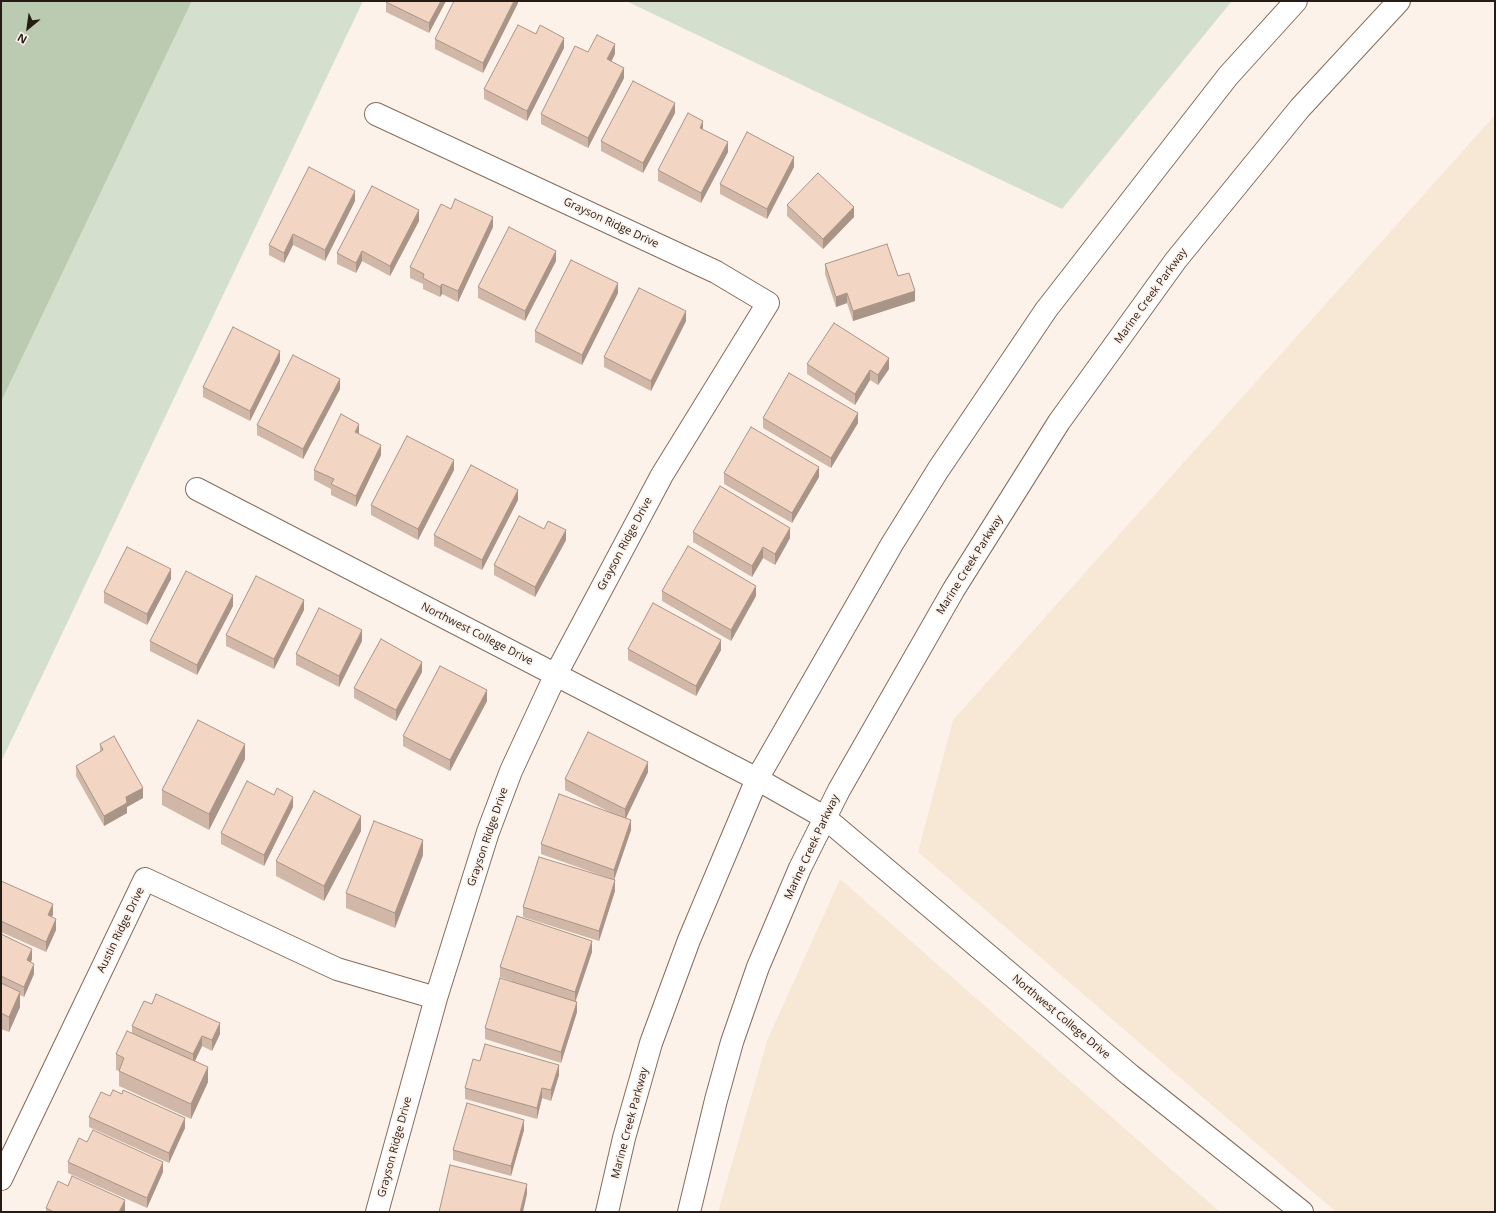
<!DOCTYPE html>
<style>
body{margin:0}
#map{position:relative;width:1496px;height:1213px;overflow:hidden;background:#fdf2ea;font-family:"Open Sans",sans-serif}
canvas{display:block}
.frame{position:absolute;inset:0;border:2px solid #261c15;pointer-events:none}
.north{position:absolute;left:8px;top:8px;width:40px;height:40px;-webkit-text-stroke:3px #fdf2ea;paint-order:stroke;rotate:209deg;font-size:11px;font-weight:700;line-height:16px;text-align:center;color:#261c15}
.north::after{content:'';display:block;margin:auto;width:14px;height:18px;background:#261c15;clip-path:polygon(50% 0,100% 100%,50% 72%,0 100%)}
</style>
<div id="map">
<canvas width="1496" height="1213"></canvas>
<div class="frame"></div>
<div class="north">N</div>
</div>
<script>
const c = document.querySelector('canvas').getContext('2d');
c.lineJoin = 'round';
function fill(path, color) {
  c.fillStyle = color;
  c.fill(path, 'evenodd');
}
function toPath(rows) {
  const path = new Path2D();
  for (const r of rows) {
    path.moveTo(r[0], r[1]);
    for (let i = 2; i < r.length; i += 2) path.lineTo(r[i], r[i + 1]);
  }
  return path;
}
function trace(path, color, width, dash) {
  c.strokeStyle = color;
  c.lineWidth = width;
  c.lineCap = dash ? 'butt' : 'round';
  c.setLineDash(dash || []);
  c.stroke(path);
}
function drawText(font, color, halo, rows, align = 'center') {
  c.font = font + ' "Open Sans",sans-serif';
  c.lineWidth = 3.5;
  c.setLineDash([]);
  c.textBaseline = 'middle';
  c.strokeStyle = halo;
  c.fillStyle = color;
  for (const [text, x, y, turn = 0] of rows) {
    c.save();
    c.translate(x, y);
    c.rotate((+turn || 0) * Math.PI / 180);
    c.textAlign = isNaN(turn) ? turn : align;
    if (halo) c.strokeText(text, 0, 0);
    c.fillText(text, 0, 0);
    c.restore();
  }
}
fill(toPath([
 [1495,115,1495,1212,1336,1212,918,852,953,720],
 [840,879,1220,1212,718,1212,767,1041]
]), '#f7e8d5');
fill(toPath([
 [192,1,363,1,1,762,1,402],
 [626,1,1232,1,1062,209]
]), '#d4e0cd');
fill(toPath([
 [1,1,192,1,1,402]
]), '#bbcbb1');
const minor = toPath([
 [376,114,716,272,768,303,662,475,556,674,511,771,488,832,436,998,377,1212],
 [197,489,757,779],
 [824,817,1130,1075,1302,1212],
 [1,1179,145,879,337,969,436,998]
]);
const major = toPath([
 [757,779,824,817],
 [607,1212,624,1138,651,1043,689,940,757,779,892,544,938,470,1046,310,1228,76,1296,1],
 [689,1212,716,1100,732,1042,758,967,800,868,839,790,954,589,1059,422,1176,260,1300,108,1399,1]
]);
trace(minor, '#856c5b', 24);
trace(major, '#856c5b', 24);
trace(minor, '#fff', 22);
trace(major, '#fff', 22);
fill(toPath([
 [446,1,429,33,386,12,386,2],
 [518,1,518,3,483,73,435,49,435,39],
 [564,48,527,121,484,99,484,89],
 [615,54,611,61,624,78,588,148,541,124,541,114],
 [675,113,643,173,601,151,601,141],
 [728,152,701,203,658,181,658,170],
 [794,167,767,219,720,194,720,184],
 [355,201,325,261,293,245,284,263,269,255,269,245],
 [787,205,854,217,823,249,787,216],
 [451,209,493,227,458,302,442,294,440,297,423,289,423,284,410,278,410,267],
 [419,221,390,276,362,261,356,273,337,264,337,253],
 [556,261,525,321,478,298,478,287],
 [825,264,898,276,915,301,853,321,847,303,836,307,825,274],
 [618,293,582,365,535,342,535,331],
 [686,321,651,391,604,367,604,357],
 [280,361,250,421,203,397,203,387],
 [807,364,889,369,878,385,870,380,855,405,807,374],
 [340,389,303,459,257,435,257,425],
 [763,418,858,423,831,468,763,428],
 [359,434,381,455,356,507,331,495,331,489,314,480,314,470],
 [454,470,418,540,371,515,371,505],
 [724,473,819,477,792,523,724,484],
 [518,500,482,570,434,546,434,535],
 [544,529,566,540,535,597,494,575,494,565],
 [693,532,790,538,775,565,763,558,752,577,693,542],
 [171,579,147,625,104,603,104,592],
 [662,591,756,596,731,641,662,601],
 [233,606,197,675,150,651,150,641],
 [304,610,274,669,226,646,226,635],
 [362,641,339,687,296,665,296,654],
 [628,649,721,650,696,696,628,660],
 [422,672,396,721,354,698,354,688],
 [487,701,450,771,403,746,403,736],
 [100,744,143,798,127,807,127,813,104,826,76,776,76,766,100,752],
 [245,759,209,830,162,805,162,790],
 [648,772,626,818,631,830,614,880,541,854,541,844,610,812,565,790,565,779],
 [293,807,264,866,221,844,221,833],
 [361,831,324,901,276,876,276,861],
 [423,855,395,928,346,908,346,893],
 [1,881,53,914,52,917,56,930,46,952,1,932],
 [615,891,599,941,523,917,523,907],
 [1,934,32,959,31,962,34,974,24,997,20,995,20,1007,9,1032,1,1029],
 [592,952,575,1001,577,1012,561,1063,485,1039,485,1028,512,981,500,977,500,967],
 [132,1026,220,1034,212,1051,202,1046,195,1061,208,1082,191,1119,119,1086,119,1071,116,1070,116,1054,132,1033],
 [480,1061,559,1075,551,1101,542,1098,537,1119,465,1099,465,1088],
 [89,1117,185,1128,169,1163,89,1127],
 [524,1130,511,1176,453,1160,453,1150],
 [68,1162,163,1172,147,1208,68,1173],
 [68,1186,125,1210,124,1212,46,1212,46,1208]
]), '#d0b7a7');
fill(toPath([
 [441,1,446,1,429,33,429,23],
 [514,1,518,1,518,3,483,73,483,63],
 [564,38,564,48,527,121,527,111],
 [615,44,615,54,607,70,607,59],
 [624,68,624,78,588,148,588,138],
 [675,103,675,113,643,173,643,163],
 [703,121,703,132,700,128],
 [728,142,728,152,701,203,701,193],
 [794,157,794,167,767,219,767,209],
 [355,191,355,201,325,261,325,250],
 [854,207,854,217,823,249,823,239],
 [419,210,419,221,390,276,390,266],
 [493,217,493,227,458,302,458,291],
 [293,234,293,245,284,263,284,253],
 [362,251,362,261,356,273,356,263],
 [556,251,556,261,525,321,525,311],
 [618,283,618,293,582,365,582,355],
 [442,284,442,294,440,297,440,287],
 [915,291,915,301,853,321,853,311],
 [847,293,847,303,836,307,836,297],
 [686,311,686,321,651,391,651,381],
 [280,351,280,361,250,421,250,411],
 [889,358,889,369,878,385,878,375],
 [870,370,870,380,855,405,855,394],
 [340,379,340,389,303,459,303,449],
 [858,413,858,423,831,468,831,458],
 [359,424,359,434,355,432],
 [381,445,381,455,356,507,356,496],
 [454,460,454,470,418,540,418,529],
 [819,467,819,477,792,523,792,513],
 [518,490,518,500,482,570,482,560],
 [790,528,790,538,775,565,775,554],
 [566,530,566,540,535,597,535,587],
 [763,547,763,558,752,577,752,566],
 [171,569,171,579,147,625,147,614],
 [756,586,756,596,731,641,731,630],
 [233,595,233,606,197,675,197,665],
 [304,600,304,610,274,669,274,659],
 [362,630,362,641,339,687,339,676],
 [721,640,721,650,696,696,696,686],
 [422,662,422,672,396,721,396,710],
 [487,690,487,701,450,771,450,760],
 [245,744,245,759,209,830,209,814],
 [648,762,648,772,625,820,625,809],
 [143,788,143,798,127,807,127,813,104,826,104,816,126,797],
 [293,797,293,807,264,866,264,855],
 [361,816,361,831,324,901,324,886],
 [631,820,631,830,614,880,614,870],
 [423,840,423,855,395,928,395,913],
 [615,880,615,891,599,941,599,931],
 [53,904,53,914,48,925,48,915],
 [56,919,56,930,46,952,46,942],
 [592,941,592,952,575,1003,575,992],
 [32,949,32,959,27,971,27,960],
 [34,964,34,974,24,997,24,987],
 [20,992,20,1007,9,1032,9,1017],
 [577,1002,577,1012,561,1063,561,1052],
 [220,1023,220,1034,212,1051,212,1040],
 [202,1036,202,1046,193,1065,193,1054],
 [559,1065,559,1075,551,1101,551,1090],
 [208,1067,208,1082,191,1119,191,1104],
 [542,1088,542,1098,537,1119,537,1108],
 [185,1118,185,1128,169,1163,169,1153],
 [524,1120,524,1130,511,1176,511,1166],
 [163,1162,163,1172,147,1208,147,1198],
 [527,1184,527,1194,523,1212,520,1212],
 [125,1200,125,1210,124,1212,119,1212]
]), '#a99588');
const building = toPath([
 [387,1,441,1,429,23,386,2,387,1],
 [454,1,514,1,483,63,435,39,454,1],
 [518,25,536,34,540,25,564,38,527,111,484,89,518,25],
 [597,35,615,44,607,59,624,68,588,138,541,114,575,46,588,52,597,35],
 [633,81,675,103,643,163,601,141,633,81],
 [688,113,703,121,700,128,728,142,701,193,658,170,688,113],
 [747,132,794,157,767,209,720,184,747,132],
 [309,167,355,191,325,250,293,234,284,253,269,245,309,167],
 [818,173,854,207,823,239,787,205,818,173],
 [372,186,419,210,390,266,362,251,356,263,337,253,372,186],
 [455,199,493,217,458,291,442,284,440,287,423,278,424,274,410,267,441,204,451,209,455,199],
 [509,227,556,251,525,311,478,287,509,227],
 [887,244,898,276,909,273,915,291,853,311,847,293,836,297,825,264,887,244],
 [571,260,618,283,582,355,535,331,571,260],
 [639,288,686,311,651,381,604,357,639,288],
 [834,323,889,358,878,375,870,370,855,394,807,364,834,323],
 [233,327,280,351,250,411,203,387,233,327],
 [293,355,340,379,303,449,257,425,293,355],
 [789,373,858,413,831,458,763,418,789,373],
 [341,414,359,424,355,432,381,445,356,496,331,484,334,479,314,470,341,414],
 [751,427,819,467,792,513,724,473,751,427],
 [407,436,454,460,418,529,371,505,407,436],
 [471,465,518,490,482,560,434,535,471,465],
 [720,486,790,528,775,554,763,547,752,566,693,532,720,486],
 [519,516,544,529,548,521,566,530,535,587,494,565,519,516],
 [688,546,756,586,731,630,662,591,688,546],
 [127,547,171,569,147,614,104,592,127,547],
 [186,571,233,595,197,665,150,641,186,571],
 [256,576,304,600,274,659,226,635,256,576],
 [653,603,721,640,696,686,628,649,653,603],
 [319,608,362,630,339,676,296,654,319,608],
 [381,639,422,662,396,710,354,688,381,639],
 [440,666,487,690,450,760,403,736,440,666],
 [198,720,245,744,209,814,162,790,198,720],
 [588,732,648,762,625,809,565,779,588,732],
 [114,736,143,788,126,797,127,803,104,816,76,766,103,750,100,744,114,736],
 [247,781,274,795,277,788,293,797,264,855,221,833,247,781],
 [314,791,361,816,324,886,276,861,314,791],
 [559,794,631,820,614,870,541,844,559,794],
 [374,821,423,840,395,913,346,893,374,821],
 [539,857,615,880,599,931,523,907,539,857],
 [1,881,53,904,48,915,56,919,46,942,1,921,1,881],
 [517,916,592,941,575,992,500,967,517,916],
 [1,934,32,949,27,960,34,964,24,987,1,976,1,934],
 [500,978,577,1002,561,1052,485,1028,500,978],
 [1,983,20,992,9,1017,1,1013,1,983],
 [156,994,220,1023,212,1040,202,1036,193,1054,132,1026,144,1001,152,1004,156,994],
 [127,1031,208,1067,191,1104,119,1071,124,1058,116,1054,127,1031],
 [485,1044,559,1065,551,1090,542,1088,537,1108,465,1088,473,1059,480,1061,485,1044],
 [113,1090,122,1094,123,1090,185,1118,169,1153,89,1117,101,1092,110,1096,113,1090],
 [467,1103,524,1120,511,1166,453,1150,467,1103],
 [93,1130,163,1162,147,1198,68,1162,79,1138,87,1142,93,1130],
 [450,1165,527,1184,520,1212,439,1212,450,1165],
 [72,1176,125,1200,119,1212,54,1212,46,1208,58,1181,68,1186,72,1176]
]);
fill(building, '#f2d5c2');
trace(building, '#a99588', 1);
drawText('11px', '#261c15', '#fdf2ea', [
 ["Grayson Ridge Drive",611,223,25],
 ["Marine Creek Parkway",1151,296,-54],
 ["Grayson Ridge Drive",625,544,-62],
 ["Marine Creek Parkway",970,565,-58],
 ["Northwest College Drive",477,634,27],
 ["Grayson Ridge Drive",488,837,-71],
 ["Marine Creek Parkway",812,847,-65],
 ["Austin Ridge Drive",121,930,-64],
 ["Northwest College Drive",1061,1017,40],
 ["Marine Creek Parkway",630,1123,-75],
 ["Grayson Ridge Drive",395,1147,-75]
]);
</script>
